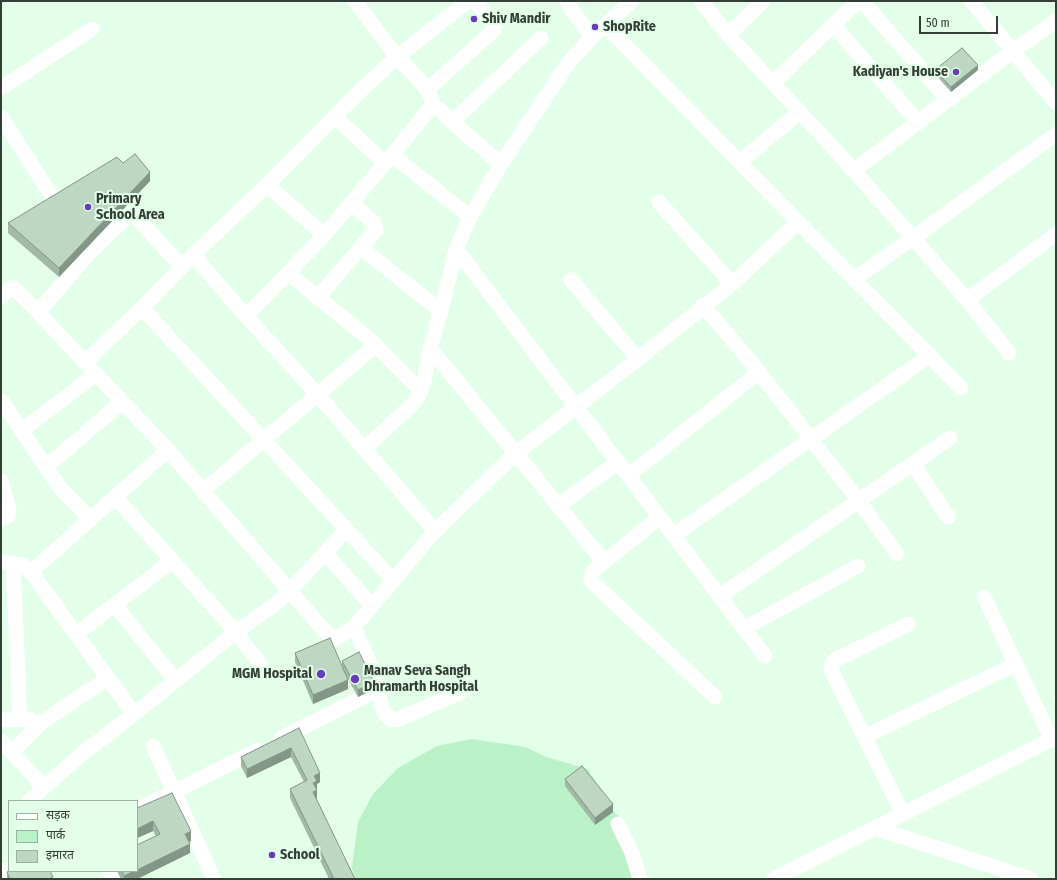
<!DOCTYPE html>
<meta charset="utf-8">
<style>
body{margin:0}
#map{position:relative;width:1057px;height:880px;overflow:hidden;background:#e3fee9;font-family:"Fira Sans Condensed","Noto Sans Devanagari",sans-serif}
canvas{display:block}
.frame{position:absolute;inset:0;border:2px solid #333e36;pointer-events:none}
.legend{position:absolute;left:8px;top:800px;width:130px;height:72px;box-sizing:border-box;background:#e3fee9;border:1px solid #9db1a1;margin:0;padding:5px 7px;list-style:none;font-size:12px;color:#333e36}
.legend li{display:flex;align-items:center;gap:8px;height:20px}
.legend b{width:20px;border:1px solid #9db1a1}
.scale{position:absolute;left:919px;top:16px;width:79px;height:18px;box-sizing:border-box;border:2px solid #333e36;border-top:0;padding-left:5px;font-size:12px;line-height:14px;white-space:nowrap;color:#333e36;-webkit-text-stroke:3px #e3fee9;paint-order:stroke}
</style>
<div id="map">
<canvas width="1057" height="880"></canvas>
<div class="frame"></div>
<ul class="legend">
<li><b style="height:5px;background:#fff"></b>सड़क</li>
<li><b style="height:11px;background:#baf1c7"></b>पार्क</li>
<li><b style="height:11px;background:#bdd7c3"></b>इमारत</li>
</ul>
<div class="scale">50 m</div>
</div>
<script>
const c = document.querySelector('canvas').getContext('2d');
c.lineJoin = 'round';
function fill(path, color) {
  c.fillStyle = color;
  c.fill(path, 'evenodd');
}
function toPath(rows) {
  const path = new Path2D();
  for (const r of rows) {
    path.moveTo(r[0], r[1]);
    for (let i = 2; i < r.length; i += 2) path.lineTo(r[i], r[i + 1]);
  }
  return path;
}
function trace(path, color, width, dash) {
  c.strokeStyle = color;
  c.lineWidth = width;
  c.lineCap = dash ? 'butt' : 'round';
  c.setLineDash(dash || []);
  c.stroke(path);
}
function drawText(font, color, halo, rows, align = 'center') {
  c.font = font + ' "Fira Sans Condensed",sans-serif';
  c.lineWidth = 4;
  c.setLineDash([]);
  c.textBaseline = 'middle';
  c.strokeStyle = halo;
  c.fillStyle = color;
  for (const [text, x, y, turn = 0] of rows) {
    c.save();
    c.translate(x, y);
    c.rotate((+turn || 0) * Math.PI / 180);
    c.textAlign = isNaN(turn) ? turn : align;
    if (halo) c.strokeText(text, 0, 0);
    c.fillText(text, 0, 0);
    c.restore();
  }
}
fill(toPath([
 [472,739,525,747,546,757,588,769,613,811,622,819,631,866,631,879,355,879,352,868,358,822,373,794,398,768,437,746]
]), '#baf1c7');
trace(toPath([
 [355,1,397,57,421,82,430,95,434,106,438,108,452,122,501,164],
 [567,1,571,9,592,37],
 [701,1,728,35,839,154,913,238,967,300,1009,353],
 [862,1,948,100],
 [971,1,1056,103],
 [605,25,961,388],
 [833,25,918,122],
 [728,35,763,1],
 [773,83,858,1],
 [1,88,92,29],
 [427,90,494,30,494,27,492,22,475,1],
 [1,117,55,201],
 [335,117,385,163],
 [452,122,541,38],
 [392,155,470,217],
 [739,162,800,112],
 [853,171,1013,51,1056,21],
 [267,185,324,235],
 [659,202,732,284],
 [361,248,441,311],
 [456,249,765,656],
 [193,255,246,316,317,394,435,531],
 [288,273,368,338,421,391],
 [854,279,913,238,1056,134],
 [571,280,638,359],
 [1,297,11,288,14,288,38,312,63,339,168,450,203,491,329,636,335,639,354,627,435,531,515,454,638,359,732,284,798,222],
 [317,298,376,230,374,223,351,203],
 [967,300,1056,234],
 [703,305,759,372,859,501,897,554],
 [142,308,393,580],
 [38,312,92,250,129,215,135,216,182,267],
 [246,316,288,273,324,235,392,155,430,108,434,106],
 [430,348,604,562],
 [85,362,142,308,193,255,267,185,359,92,397,57,468,1],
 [1,400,61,489,91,519],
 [21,431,96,374],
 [365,448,413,404,418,397,424,381,430,348,441,311,456,249,470,217,501,164,569,62,592,37,632,1],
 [913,464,948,517],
 [46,467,122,402],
 [628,476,759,372],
 [1,480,9,510,8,516,1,519],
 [203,491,376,345],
 [115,497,236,632,260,664],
 [558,506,618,462],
 [660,517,593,571,591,575,591,581,715,697],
 [674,535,929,356],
 [325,553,372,606],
 [1,562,22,565,31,572,134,714],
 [13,563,20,720],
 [31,572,168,450],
 [720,596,950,438],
 [984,597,1052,740],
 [115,605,176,681],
 [354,627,374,673,378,682,380,701,385,714,392,720,399,719,461,692],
 [745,628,858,566],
 [76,634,172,561],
 [1,720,30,719],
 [864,737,1016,664],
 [281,738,379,689],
 [1,741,44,787,83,753,134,714,236,632,279,601,299,581,346,530],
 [153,746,214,879],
 [12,752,42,722,108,678],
 [29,801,44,787],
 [137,810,258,750],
 [903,814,832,672,831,667,835,660,908,624],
 [618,824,632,853,640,879],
 [875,828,1031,879],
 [109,871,113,879],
 [1,873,9,869],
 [774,879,1056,737]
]), '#fff', 15);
fill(toPath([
 [935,70,978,70,951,92,935,74],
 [123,163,150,181,59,277,8,233,8,223],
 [295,653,342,665,342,661,374,689,358,697,348,679,348,689,313,704,295,662],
 [299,728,320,782,317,784,316,800,355,879,329,879,290,798,290,789,304,782,291,757,247,778,241,766,241,757],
 [565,779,613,812,595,825,565,786],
 [137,808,191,841,189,842,190,853,137,879,121,879,117,871,137,871,156,836,153,831,137,838],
 [7,872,53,879,7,879]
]), '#a3b9a8');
fill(toPath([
 [978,65,978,70,951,92,951,87],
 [150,172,150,181,59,277,59,268],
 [348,680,348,689,313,704,313,695],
 [374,682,374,689,358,697,358,690],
 [291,748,291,757,247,778,247,769],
 [320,773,320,782,317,784,317,800,313,792,314,776],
 [613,804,613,812,595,825,595,818],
 [153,821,153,831,137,838,137,829],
 [191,831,191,841,185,843,185,834],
 [190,844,190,853,137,879,124,879,124,876,134,871,137,871,137,870]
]), '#849688');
const building = toPath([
 [962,48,978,65,951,87,935,70,962,48],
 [135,154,150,172,59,268,8,223,117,157,123,163,135,154],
 [330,638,348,680,313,695,295,653,330,638],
 [359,652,374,682,358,690,342,661,359,652],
 [299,728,320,773,314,776,317,781,313,783,317,790,313,792,355,879,334,879,290,789,307,780,291,748,247,769,241,757,299,728],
 [582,766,613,804,595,818,565,779,582,766],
 [172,793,191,831,185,834,190,844,137,870,137,845,160,834,153,821,137,829,137,808,172,793],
 [9,871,50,871,53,877,48,879,10,879,7,872,9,871],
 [122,871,134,871,124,876,122,871]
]);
fill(building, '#bdd7c3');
trace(building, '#849688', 1);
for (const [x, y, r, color] of [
 [474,19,4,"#673db5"],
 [595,27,4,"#673db5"],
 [956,72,4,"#673db5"],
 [88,207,4,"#673db5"],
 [321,674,5,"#673db5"],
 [355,679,5,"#673db5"],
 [272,855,4,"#673db5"]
]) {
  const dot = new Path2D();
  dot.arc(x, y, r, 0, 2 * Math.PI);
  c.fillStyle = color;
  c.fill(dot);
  trace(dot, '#e3fee9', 1.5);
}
drawText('bold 14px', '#333e36', '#e3fee9', [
 ["Shiv Mandir",482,19],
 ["ShopRite",603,27],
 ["Kadiyan's House",948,72,"right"],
 ["Primary",96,199],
 ["School Area",96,215],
 ["Manav Seva Sangh",364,671],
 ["Dhramarth Hospital",364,687],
 ["MGM Hospital",312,674,"right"],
 ["School",280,855]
], 'left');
</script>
